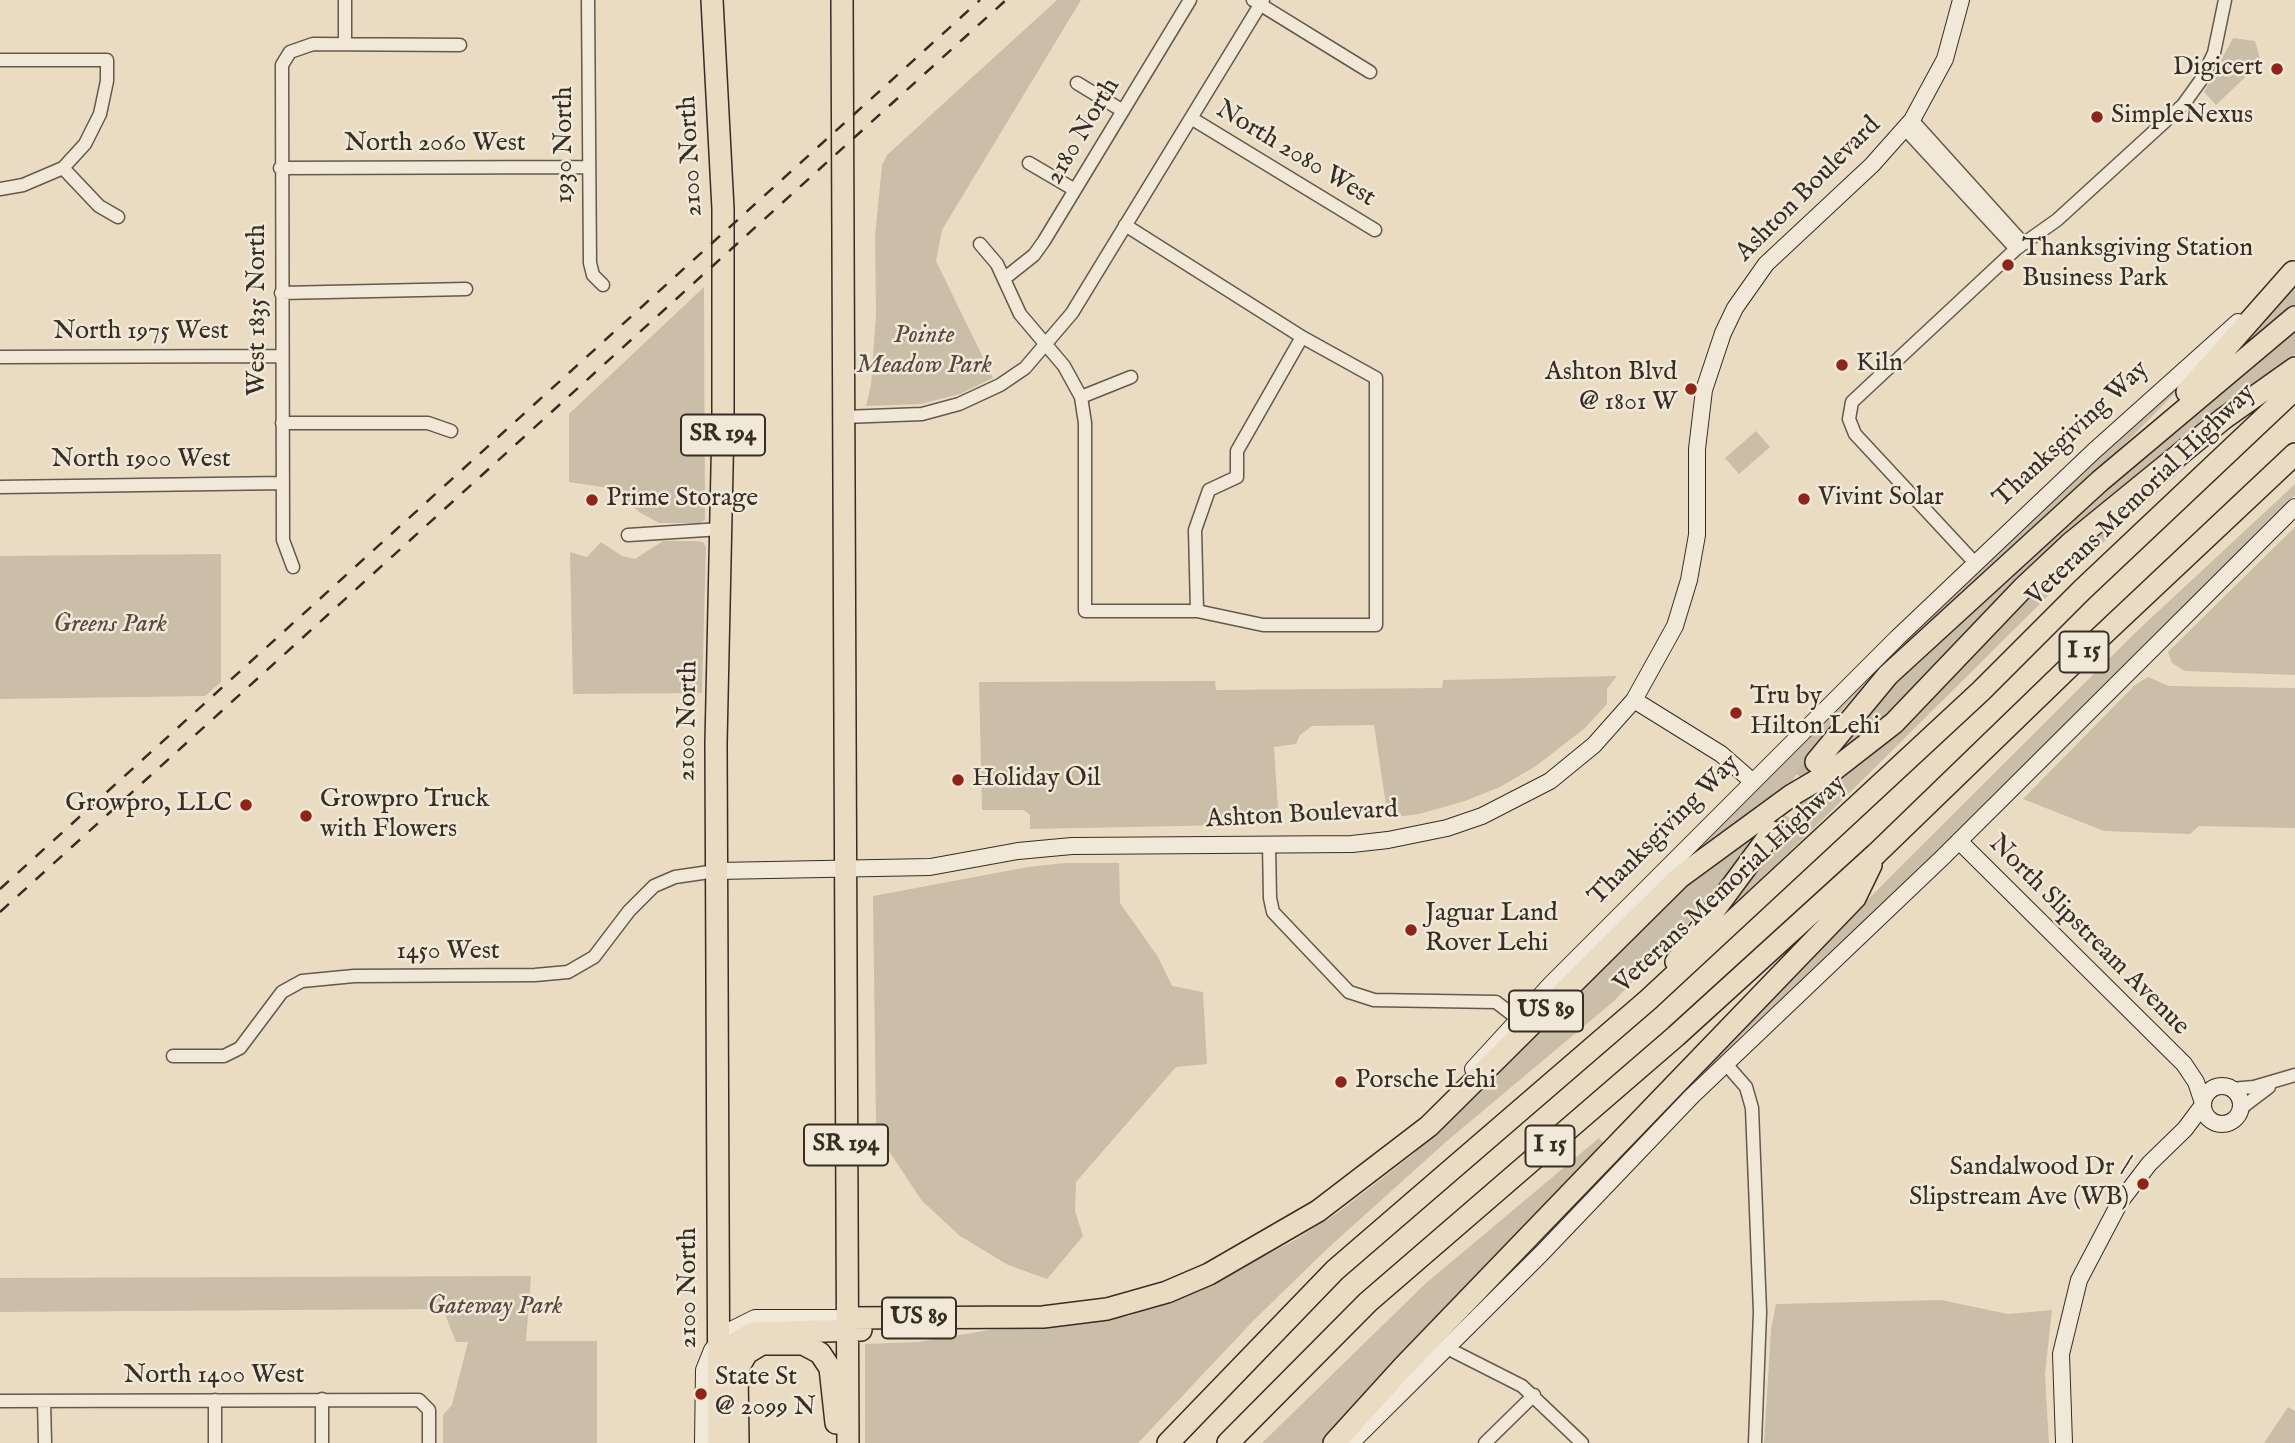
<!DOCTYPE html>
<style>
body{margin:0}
canvas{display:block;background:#eadcc3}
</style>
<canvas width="2295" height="1443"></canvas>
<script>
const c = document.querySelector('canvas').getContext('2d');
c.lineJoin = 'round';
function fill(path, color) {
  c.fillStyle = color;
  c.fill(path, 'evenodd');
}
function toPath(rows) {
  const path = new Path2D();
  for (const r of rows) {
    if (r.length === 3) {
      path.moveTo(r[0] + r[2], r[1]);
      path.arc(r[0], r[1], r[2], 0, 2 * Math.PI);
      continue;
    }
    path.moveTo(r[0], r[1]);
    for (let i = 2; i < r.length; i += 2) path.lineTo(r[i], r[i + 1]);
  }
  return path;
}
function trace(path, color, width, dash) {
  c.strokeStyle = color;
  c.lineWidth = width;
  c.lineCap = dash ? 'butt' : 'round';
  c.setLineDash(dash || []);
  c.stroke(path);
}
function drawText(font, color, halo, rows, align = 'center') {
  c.font = font + ' "IM FELL English",serif';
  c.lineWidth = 5;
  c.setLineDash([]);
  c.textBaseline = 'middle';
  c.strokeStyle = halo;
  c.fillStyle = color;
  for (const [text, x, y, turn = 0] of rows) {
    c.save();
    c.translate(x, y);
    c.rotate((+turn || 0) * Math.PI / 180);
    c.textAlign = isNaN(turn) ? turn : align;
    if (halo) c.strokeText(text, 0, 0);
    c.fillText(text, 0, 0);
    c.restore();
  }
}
fill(toPath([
 [1057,0,1081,0,942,230,936,261,993,378,960,394,921,404,866,406,871,385,876,314,875,236,882,165,887,155],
 [2233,38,2255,41,2261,62,2216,105,2204,92],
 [2295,286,2295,307,2199,386],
 [704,287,705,520,700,523,659,523,639,512,615,489,569,482,569,414],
 [2295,323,2295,354,1904,702,1830,760,1894,682,1928,648],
 [2206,361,2126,443,1876,671,1842,710,1785,791,1678,866,1997,548],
 [1756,431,1770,447,1739,474,1725,458],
 [2209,444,2075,569,1808,834,1735,903,1808,792,2057,562],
 [2295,484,2295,495,2253,539,1917,874,1741,1036,1424,1361,1719,1051,1898,869,2136,632],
 [2295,527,2295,675,2185,671,2172,663,2168,652,2176,644],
 [663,541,696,541,703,542,706,547,702,693,573,694,570,552,587,557,601,542,622,556,635,559],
 [221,554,221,682,205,696,0,699,0,556],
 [1617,676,1607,689,1607,704,1585,728,1536,766,1500,787,1465,801,1419,814,1388,818,1374,725,1312,726,1300,735,1296,744,1274,747,1279,824,1030,829,1030,815,1024,810,982,810,979,682,1215,681,1216,690,1442,688,1443,680],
 [2148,677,2169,686,2295,688,2295,828,2199,826,2190,834,2104,831,2023,799,2135,685],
 [1762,824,1740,861,1691,920,1614,1001,1447,1141,1327,1249,1254,1320,1138,1443,865,1443,865,1344,918,1342,989,1330,1071,1325,1129,1316,1170,1301,1290,1243,1336,1214,1412,1155,1523,1049,1536,1027,1683,882],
 [1065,863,1119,863,1120,903,1158,957,1172,986,1203,992,1207,1064,1176,1067,1076,1182,1075,1211,1083,1236,1047,1279,1008,1265,960,1236,922,1201,885,1145,876,1124,873,896,1028,867],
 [1599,1138,1605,1145,1323,1443,1262,1443,1425,1284],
 [531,1276,526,1341,597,1341,597,1443,443,1443,443,1415,452,1405,468,1342,456,1342,443,1309,0,1312,0,1278],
 [1941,1300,2008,1314,2052,1310,2045,1374,2049,1443,1764,1443,1771,1329,1776,1304],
 [2288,1407,2295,1411,2295,1443,2264,1443]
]), '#cbbea8');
trace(toPath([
 [1772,832,1816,762]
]), '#c6b9a3', 21, [21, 10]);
const street = toPath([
 [345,0,345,44],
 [588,0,590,263,593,275,603,285],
 [1253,0,1370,72],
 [0,60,107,60,107,81,100,114,85,144,63,168,23,185,0,189],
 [1077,83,1123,111],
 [1191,118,1375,230],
 [1912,120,2023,243],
 [1905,129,2016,249],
 [1029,163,1075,190],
 [63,168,99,206,118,217],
 [280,168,589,167],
 [980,244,997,264,1020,314,1064,366,1081,397,1085,423,1085,611,1197,611,1263,625,1376,625,1376,378,1302,337,1125,225],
 [1005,278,1034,255,1044,241,1190,0],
 [281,293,466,289],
 [0,357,282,356],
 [1081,397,1131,377],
 [844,417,922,414,959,404,1000,385,1025,368,1072,313,1263,0],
 [282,423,428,423,451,431],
 [0,487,283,483],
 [628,535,721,529],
 [1975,563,1855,434,1849,419,1852,402,2016,249,2057,220,2183,105,2201,80,2214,53,2225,0],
 [293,567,283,540,282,65,290,52,313,44,460,45],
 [1197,611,1195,530,1209,490,1237,477,1237,451,1302,337],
 [1269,844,1270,898,1273,912,1349,992,1374,1000,1496,1002,1518,1019],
 [173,1056,224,1056,240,1048,282,992,302,981,354,976,535,975,568,972,594,957,629,911,654,886,675,877,716,871],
 [1725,1063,1746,1087,1752,1108,1760,1312,1755,1443],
 [2231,1089,2254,1087,2295,1075],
 [2240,1109,2269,1087],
 [1447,1348,1522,1386,1582,1443],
 [322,1399,322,1443],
 [215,1400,215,1443],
 [0,1401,419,1400,429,1410,429,1443],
 [44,1401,45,1443],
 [1485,1443,1534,1395]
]);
const secondary = toPath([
 [1634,700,1721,754,1753,782],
 [1959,841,2184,1064,2196,1082,2203,1103],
 [716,871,930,867,1018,851,1072,846,1352,844,1388,840,1447,828,1482,816,1550,781,1594,745,1634,700,1675,626,1689,580,1697,535,1697,449,1704,390,1723,333,1735,308,1766,264,1872,165,1912,120,1945,59,1961,0],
 [1473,1069,1551,984,1897,638,2094,451,2238,322],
 [2222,1105,19],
 [703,1443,704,1370,712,1350,727,1332,755,1318,847,1318],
 [1351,1443,1541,1254,1692,1096,1942,858,2295,507],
 [2064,1443,2061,1354,2079,1280,2120,1202,2149,1164,2185,1129,2203,1105]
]);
const highway = toPath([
 [712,0,723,209,723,423,716,743,719,1443],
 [842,0,848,1443],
 [2187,392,2293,272],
 [1816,762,1888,675,2100,481,2295,317],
 [1676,962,1772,832],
 [847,1318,1043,1317,1107,1309,1167,1292,1209,1274,1318,1211,1429,1126,1680,877,1792,795,1831,772,1894,723,2023,588,2071,543,2223,419,2295,368],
 [719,1370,734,1344,753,1333,861,1330],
 [738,1443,737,1370,747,1353,762,1344,803,1344,820,1353,830,1368,836,1423],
 [1168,1443,1335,1270,1648,1000,1981,691,2082,590,2295,389],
 [1228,1443,1368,1302,1676,1036,1876,854,2092,645,2295,454],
 [1334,1443,1404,1366,1855,898,1871,865]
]);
trace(street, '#63594c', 15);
trace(secondary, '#362d24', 18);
trace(highway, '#362d24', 24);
trace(street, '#f1e8d8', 12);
trace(secondary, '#f1e8d8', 16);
trace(highway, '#eadcc3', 21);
trace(toPath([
 [0,889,980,0],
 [0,912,1006,0]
]), '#362d24', 2.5, [12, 12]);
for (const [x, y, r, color] of [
 [2277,69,7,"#8f2418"],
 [2097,117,7,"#8f2418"],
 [2008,265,7,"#8f2418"],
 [1842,365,7,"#8f2418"],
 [1691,389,7,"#8f2418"],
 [1804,499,7,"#8f2418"],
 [592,500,7,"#8f2418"],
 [1736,713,7,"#8f2418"],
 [958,780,7,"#8f2418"],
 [246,805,7,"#8f2418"],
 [306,816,7,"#8f2418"],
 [1411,930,7,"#8f2418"],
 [1341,1082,7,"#8f2418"],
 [2143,1184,7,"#8f2418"],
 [701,1394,7,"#8f2418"]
]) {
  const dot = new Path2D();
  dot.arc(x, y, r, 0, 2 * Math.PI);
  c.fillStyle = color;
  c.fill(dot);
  trace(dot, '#f1e8d8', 2.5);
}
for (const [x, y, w] of [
 [723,435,84],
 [2084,652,49],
 [1546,1011,74],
 [846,1145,84],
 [1550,1146,49],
 [919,1318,74]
]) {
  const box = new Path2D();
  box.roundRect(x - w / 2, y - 20.5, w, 41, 5);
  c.fillStyle = '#f1e8d8';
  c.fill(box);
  trace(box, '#362d24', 2);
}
drawText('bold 24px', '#362d24', null, [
 ["SR 194",723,435],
 ["I 15",2084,652],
 ["US 89",1546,1011],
 ["SR 194",846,1145],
 ["I 15",1550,1146],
 ["US 89",919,1318]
]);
drawText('26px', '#362d24', '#f1e8d8', [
 ["Digicert",2263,69,"right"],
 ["SimpleNexus",2111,117],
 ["Thanksgiving Station",2022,250],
 ["Business Park",2022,280],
 ["Kiln",1856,365],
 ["Ashton Blvd",1677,374,"right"],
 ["@ 1801 W",1677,404,"right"],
 ["Vivint Solar",1818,499],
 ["Prime Storage",606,500],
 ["Tru by",1750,698],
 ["Hilton Lehi",1750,728],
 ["Holiday Oil",972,780],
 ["Growpro Truck",320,801],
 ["with Flowers",320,831],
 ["Growpro, LLC",232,805,"right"],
 ["Jaguar Land",1425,915],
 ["Rover Lehi",1425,945],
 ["Porsche Lehi",1355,1082],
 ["Sandalwood Dr /",2129,1169,"right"],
 ["Slipstream Ave (WB)",2129,1199,"right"],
 ["State St",715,1379],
 ["@ 2099 N",715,1409]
], 'left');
drawText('26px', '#362d24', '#f1e8d8', [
 ["2180 North",1084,132,-59],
 ["North 2060 West",435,145],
 ["1930 North",566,145,-90],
 ["North 2080 West",1295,155,31],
 ["2100 North",692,156,-93],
 ["Ashton Boulevard",1809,190,-45],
 ["West 1835 North",259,310,-90],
 ["North 1975 West",141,333],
 ["Thanksgiving Way",2072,435,-43],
 ["North 1900 West",141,461],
 ["Veterans Memorial Highway",2142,496,-44],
 ["2100 North",689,721,-89],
 ["Ashton Boulevard",1302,816,-3],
 ["Thanksgiving Way",1665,831,-45],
 ["Veterans Memorial Highway",1731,885,-43],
 ["North Slipstream Avenue",2088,936,45],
 ["1450 West",448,953],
 ["2100 North",690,1288,-90],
 ["North 1400 West",214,1377]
]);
drawText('italic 26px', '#544a3e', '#f1e8d8', [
 ["Pointe",924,337],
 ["Meadow Park",924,367],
 ["Greens Park",110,626],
 ["Gateway Park",495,1308]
]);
</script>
